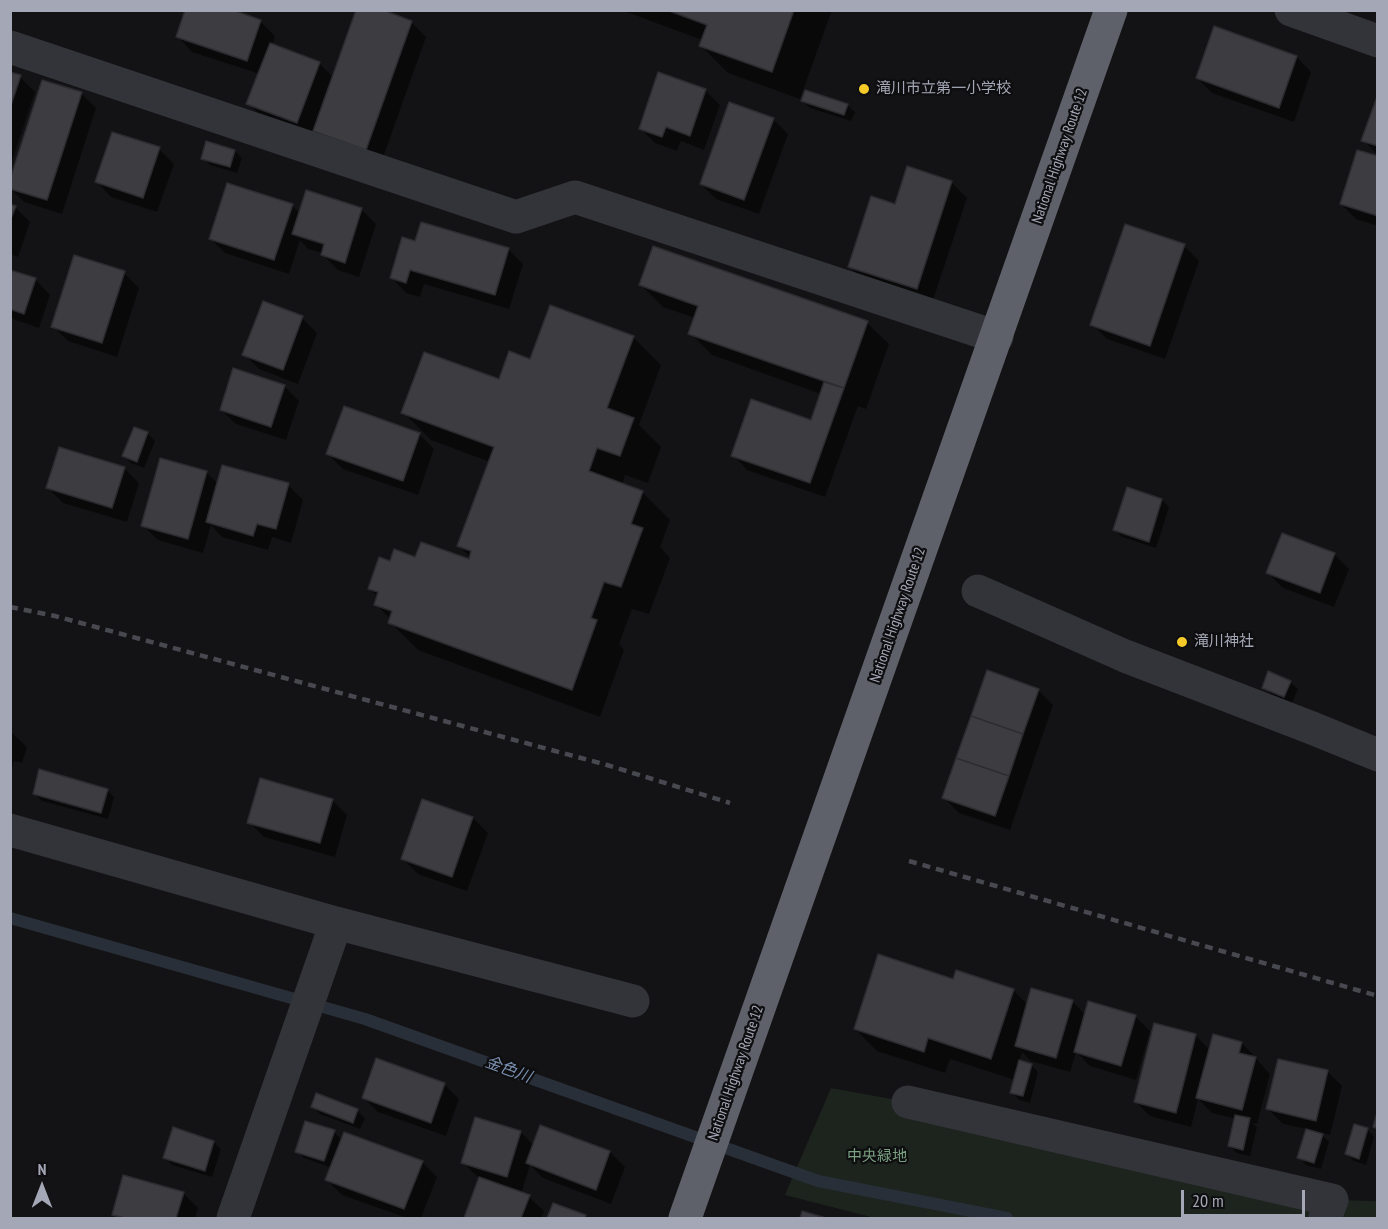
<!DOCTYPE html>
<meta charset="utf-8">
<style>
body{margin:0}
#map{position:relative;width:1388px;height:1229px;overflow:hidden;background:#131214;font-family:"PT Sans Narrow",sans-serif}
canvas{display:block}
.frame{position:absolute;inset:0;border:12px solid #a4a7b5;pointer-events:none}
.north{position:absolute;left:12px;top:1157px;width:60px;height:60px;-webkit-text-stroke:4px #0e0d0f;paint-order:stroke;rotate:0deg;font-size:16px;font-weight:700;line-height:24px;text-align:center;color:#a4a7b5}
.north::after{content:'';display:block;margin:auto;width:21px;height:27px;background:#a4a7b5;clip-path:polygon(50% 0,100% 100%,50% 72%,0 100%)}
.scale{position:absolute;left:1181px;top:1190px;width:124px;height:27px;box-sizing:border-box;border:3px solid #a4a7b5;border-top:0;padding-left:8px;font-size:18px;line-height:21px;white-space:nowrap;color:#a4a7b5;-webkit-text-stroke:4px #0e0d0f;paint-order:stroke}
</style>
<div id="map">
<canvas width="1388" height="1229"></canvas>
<div class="frame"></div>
<div class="north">N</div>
<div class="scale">20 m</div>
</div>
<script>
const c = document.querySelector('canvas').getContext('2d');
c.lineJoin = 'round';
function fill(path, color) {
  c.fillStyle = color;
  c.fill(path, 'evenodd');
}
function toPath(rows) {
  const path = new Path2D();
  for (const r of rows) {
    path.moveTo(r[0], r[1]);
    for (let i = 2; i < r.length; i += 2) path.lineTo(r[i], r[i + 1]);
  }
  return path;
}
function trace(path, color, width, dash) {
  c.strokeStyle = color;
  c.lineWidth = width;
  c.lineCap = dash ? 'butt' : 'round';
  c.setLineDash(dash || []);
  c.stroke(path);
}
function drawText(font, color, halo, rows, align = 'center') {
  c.font = font + ' "PT Sans Narrow","Noto Sans JP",sans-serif';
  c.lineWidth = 4.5;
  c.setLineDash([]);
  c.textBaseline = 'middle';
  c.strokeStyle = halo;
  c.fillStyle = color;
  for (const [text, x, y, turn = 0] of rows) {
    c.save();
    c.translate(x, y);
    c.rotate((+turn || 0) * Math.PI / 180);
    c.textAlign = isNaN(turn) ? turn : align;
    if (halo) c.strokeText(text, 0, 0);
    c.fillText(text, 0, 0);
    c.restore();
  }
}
fill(toPath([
 [831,1088,908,1102,1332,1200,1377,1201,1378,1218,875,1218,785,1195]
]), '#1d241e');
fill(toPath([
 [621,10,832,10,800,99,728,73,700,45,702,40],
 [260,21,275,36,272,45,320,64,334,78,411,22,426,37,381,163,330,145,315,130,312,137,263,118,248,103,260,74,192,52,178,37],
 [1215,28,1297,57,1311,72,1294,122,1212,93,1197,78],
 [10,74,20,77,35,92,10,167],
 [705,90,720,105,704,150,681,141,677,151,655,143,640,128],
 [81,93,96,108,62,214,24,202,10,188],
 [1378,98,1378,155,1363,140],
 [803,101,847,105,855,112,851,121,810,108],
 [773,119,788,134,759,214,716,199,701,184],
 [159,149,174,164,157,212,111,197,97,182],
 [235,151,242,158,237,173,210,165,203,158],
 [1378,158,1378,226,1356,219,1341,204],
 [908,168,952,183,967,198,932,303,864,281,849,266,895,205],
 [10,205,15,207,30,222,18,257,10,254],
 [292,206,300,213,361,209,376,224,359,277,338,270,323,255,323,253,308,249,300,240,289,274,225,253,210,238],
 [416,243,508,249,523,264,509,309,424,284,420,297,406,293,392,278],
 [1184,246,1199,261,1165,359,1107,339,1092,324],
 [10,271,36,280,50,295,39,328,10,318],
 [124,273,139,288,117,357,68,341,53,326],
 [641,285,867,323,889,344,866,409,858,406,825,497,747,470,733,455,812,422,821,394,712,355,690,333,695,318,663,307],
 [264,303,302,318,317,333,298,384,259,369,244,354],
 [633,337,661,365,639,425,661,447,648,483,625,475,622,485,642,492,670,520,660,547,670,558,649,614,632,609,619,644,624,650,600,717,418,650,390,622,391,620,376,604,378,597,369,588,391,563,416,559,470,561,471,558,459,546,490,462,431,440,403,412,500,381,531,361],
 [284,386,299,401,286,440,236,424,221,410],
 [147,433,155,441,144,468,131,463,124,456],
 [419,434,434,449,418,495,343,469,328,454],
 [124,468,139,483,127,522,63,503,48,488],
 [206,472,218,484,288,485,303,500,291,543,272,537,268,550,222,537,211,525,203,553,158,540,143,525],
 [1162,500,1169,507,1156,548,1122,537,1115,530],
 [1334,554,1349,569,1334,607,1283,588,1268,573],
 [1290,682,1298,689,1292,703,1271,694,1263,687],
 [1038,690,1053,705,1010,830,959,813,944,798],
 [10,731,27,747,22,763,14,761,10,773],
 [107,790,114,797,108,819,42,801,35,794],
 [332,800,347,815,335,857,264,837,249,822],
 [423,801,473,818,488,833,467,891,418,874,403,859],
 [954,981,1013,990,1028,1005,1072,1001,1086,1015,1135,1016,1150,1031,1136,1080,1090,1066,1076,1052,1070,1072,1031,1061,1022,1052,1019,1062,1031,1065,1038,1072,1030,1103,1019,1100,1012,1092,1015,1080,950,1059,945,1073,877,1051,855,1029],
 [1195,1035,1210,1050,1242,1043,1270,1074,1257,1124,1252,1123,1257,1127,1250,1156,1237,1153,1230,1146,1236,1119,1212,1113,1198,1099,1191,1127,1150,1116,1135,1101],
 [1327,1071,1342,1086,1330,1135,1319,1132,1329,1142,1321,1169,1306,1165,1299,1157,1307,1129,1283,1124,1268,1109],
 [444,1084,459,1099,446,1136,378,1112,363,1097],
 [313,1107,357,1111,365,1118,360,1129,320,1114],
 [541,1127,610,1152,625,1167,611,1204,543,1178,530,1165,521,1194,529,1197,544,1211,541,1218,466,1218,480,1179,463,1163,521,1132,534,1146],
 [1367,1129,1374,1137,1366,1165,1354,1161,1347,1154],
 [334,1132,342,1140,422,1162,437,1177,421,1218,407,1218,342,1195,327,1180,332,1168,304,1158,296,1151],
 [213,1142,221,1149,212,1177,172,1165,165,1157],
 [183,1193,198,1208,195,1218,118,1218,114,1214],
 [553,1205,585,1216,588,1218,548,1218]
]), '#0007');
trace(toPath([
 [10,918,365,1019,818,1181,1007,1218]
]), '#292f38', 12);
const building = toPath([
 [185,10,233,10,261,20,247,61,176,37,185,10],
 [356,10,383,10,412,21,366,150,313,131,356,10],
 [667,10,794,10,772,72,699,46,707,25,667,10],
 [1214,26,1297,56,1279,108,1196,78,1214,26],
 [270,43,320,62,297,123,246,104,270,43],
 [10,72,21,75,10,108,10,72],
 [658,72,706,89,690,136,666,127,662,137,639,129,658,72],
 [42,80,82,92,47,200,10,189,10,179,42,80],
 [805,90,848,104,844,115,801,101,805,90],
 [1378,94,1378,146,1361,141,1378,94],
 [729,102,774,118,744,200,700,184,729,102],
 [112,132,160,147,143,198,95,182,112,132],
 [206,141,235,150,230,167,201,159,206,141],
 [1357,150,1378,156,1378,216,1340,204,1357,150],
 [907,166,952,181,917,289,848,267,871,196,895,204,907,166],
 [227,183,293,204,274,260,209,239,227,183],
 [306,190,362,208,345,263,321,255,324,244,292,234,306,190],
 [10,204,16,206,10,221,10,204],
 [421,222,509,248,495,295,410,270,406,283,390,278,402,237,415,241,421,222],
 [1125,224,1185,244,1150,346,1090,325,1125,224],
 [653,246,868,321,844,388,688,334,698,306,639,285,653,246],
 [74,255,125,271,102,343,51,327,74,255],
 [10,270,36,278,24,314,10,309,10,270],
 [263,301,303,316,283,370,242,355,263,301],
 [550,305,634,336,607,408,634,418,620,456,597,448,589,471,643,491,631,524,643,528,621,587,604,582,591,618,597,620,572,690,388,623,392,611,374,605,378,592,368,589,379,557,390,561,394,549,415,557,421,542,469,559,471,551,457,546,494,447,401,413,424,352,499,379,509,351,530,359,550,305],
 [233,368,285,385,271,427,220,410,233,368],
 [824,382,844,388,810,483,731,456,751,399,811,420,824,382],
 [344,406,420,433,403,481,326,454,344,406],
 [134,427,148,432,137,462,122,456,134,427],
 [59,447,125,467,112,508,46,488,59,447],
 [160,458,207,471,188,539,141,526,160,458],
 [222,465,289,483,276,529,257,524,253,536,206,522,222,465],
 [1127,487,1162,499,1149,542,1113,530,1127,487],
 [1282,533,1335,553,1320,593,1266,573,1282,533],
 [987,670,1039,689,1023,734,971,716,987,670],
 [1268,671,1291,681,1284,697,1262,688,1268,671],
 [971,716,1023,734,1009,776,956,758,971,716],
 [956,758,1009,776,995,816,942,798,956,758],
 [39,769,108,789,101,813,33,794,39,769],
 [260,778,333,799,320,843,247,823,260,778],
 [422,799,473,817,452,877,401,859,422,799],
 [878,954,953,979,956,970,1014,989,991,1059,928,1038,924,1052,854,1029,878,954],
 [1031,988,1073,1000,1056,1058,1015,1046,1031,988],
 [1088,1001,1136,1015,1121,1066,1074,1052,1088,1001],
 [1154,1023,1196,1034,1176,1113,1134,1102,1154,1023],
 [1213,1034,1242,1042,1239,1053,1256,1057,1242,1110,1196,1098,1213,1034],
 [376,1058,445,1083,431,1123,362,1098,376,1058],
 [1278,1059,1328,1070,1316,1121,1266,1109,1278,1059],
 [1019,1060,1032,1064,1023,1096,1010,1093,1019,1060],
 [316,1093,358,1109,353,1123,311,1107,316,1093],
 [1378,1109,1378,1129,1373,1127,1378,1109],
 [1235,1115,1250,1118,1243,1150,1228,1146,1235,1115],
 [475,1117,521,1131,507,1177,461,1163,475,1117],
 [305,1121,335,1130,324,1161,295,1152,305,1121],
 [1354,1124,1368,1128,1359,1159,1345,1154,1354,1124],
 [540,1125,610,1151,596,1190,526,1163,540,1125],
 [173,1127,214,1141,205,1171,163,1158,173,1127],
 [1306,1129,1323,1134,1314,1163,1297,1158,1306,1129],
 [344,1132,423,1161,404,1209,325,1180,344,1132],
 [123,1175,184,1192,176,1218,125,1218,112,1215,123,1175],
 [479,1177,530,1195,521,1218,464,1218,479,1177],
 [553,1203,586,1215,585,1218,547,1218,553,1203],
 [802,1211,826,1218,800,1218,802,1211]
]);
fill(building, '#3d3c41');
trace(building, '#2d2c30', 1.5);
trace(toPath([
 [1291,10,1378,41],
 [10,47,516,217,575,197,997,337],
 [978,591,1125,656,1312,728,1378,755],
 [10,830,336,923,233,1218],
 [336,923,633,1001],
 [908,1102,1332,1200,1325,1218]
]), '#333439', 33);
trace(toPath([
 [685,1218,1111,10]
]), '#5f616a', 33);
trace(toPath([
 [10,607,55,616,607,765,730,803],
 [909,861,1378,996]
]), '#484950', 4.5, [8, 6]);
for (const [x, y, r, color] of [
 [864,89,6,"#f5ca29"],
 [1182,642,6,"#f5ca29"]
]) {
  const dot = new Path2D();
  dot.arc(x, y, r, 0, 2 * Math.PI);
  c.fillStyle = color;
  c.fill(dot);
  trace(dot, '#0e0d0f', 2);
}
drawText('15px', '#a4a7b5', '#0e0d0f', [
 ["滝川市立第一小学校",876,89],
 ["滝川神社",1194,642]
], 'left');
drawText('15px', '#a4a7b5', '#0e0d0f', [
 ["National Highway Route 12",1060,156,-71],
 ["National Highway Route 12",898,615,-71],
 ["National Highway Route 12",736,1073,-71]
]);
drawText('15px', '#7aa181', '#0e0d0f', [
 ["中央緑地",877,1157]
]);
drawText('italic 16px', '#7990b1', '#0e0d0f', [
 ["金色川",508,1070,20]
]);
</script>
